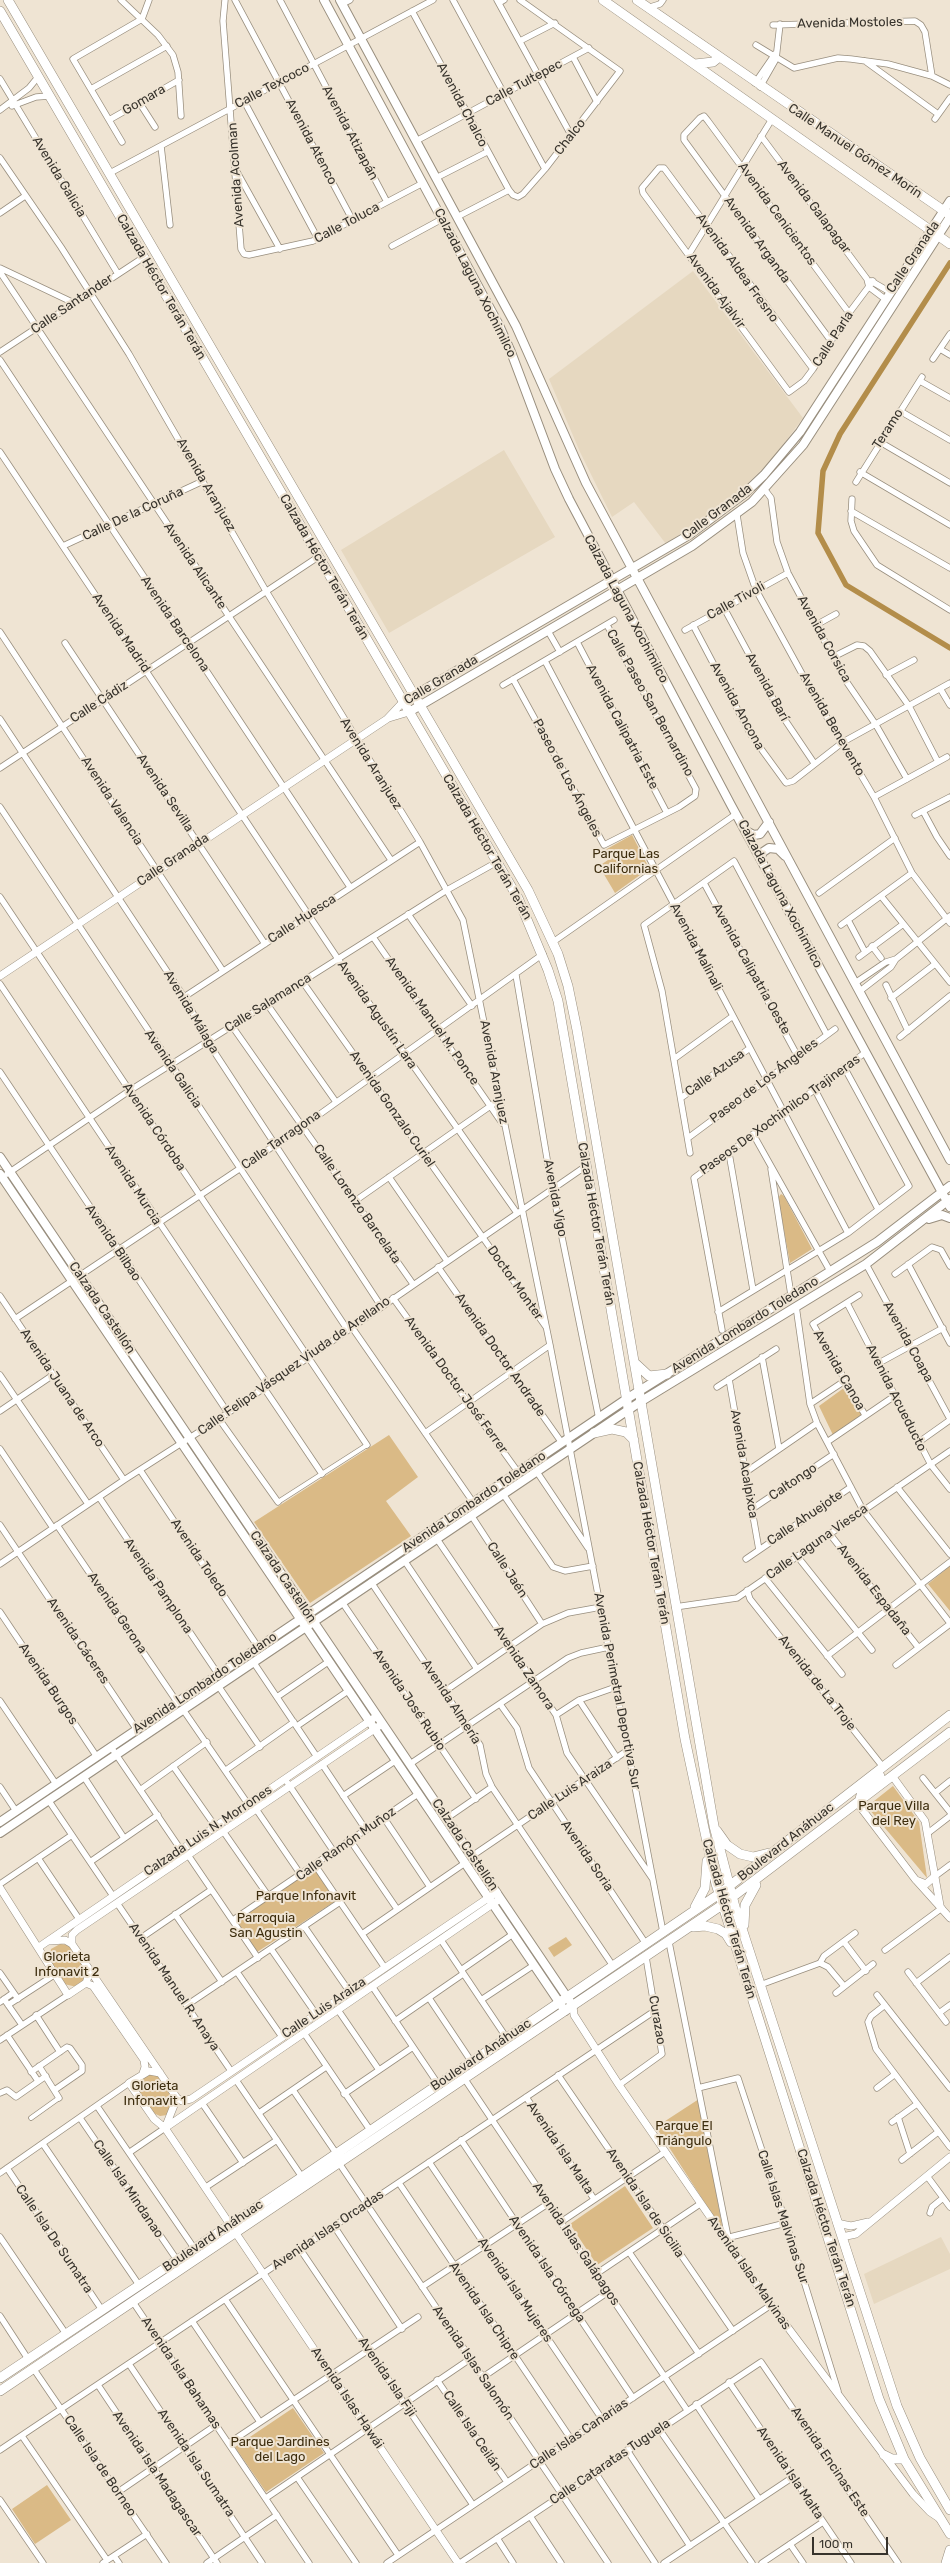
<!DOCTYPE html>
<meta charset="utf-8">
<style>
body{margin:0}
#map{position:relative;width:950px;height:2563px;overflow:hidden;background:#efe4d3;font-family:Rubik,sans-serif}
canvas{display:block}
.scale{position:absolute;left:812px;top:2537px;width:76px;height:18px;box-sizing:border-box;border:2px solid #37332c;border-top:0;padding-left:5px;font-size:12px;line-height:14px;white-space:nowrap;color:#37332c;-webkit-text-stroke:3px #efe4d3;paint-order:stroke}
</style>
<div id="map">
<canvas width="950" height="2563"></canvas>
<div class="scale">100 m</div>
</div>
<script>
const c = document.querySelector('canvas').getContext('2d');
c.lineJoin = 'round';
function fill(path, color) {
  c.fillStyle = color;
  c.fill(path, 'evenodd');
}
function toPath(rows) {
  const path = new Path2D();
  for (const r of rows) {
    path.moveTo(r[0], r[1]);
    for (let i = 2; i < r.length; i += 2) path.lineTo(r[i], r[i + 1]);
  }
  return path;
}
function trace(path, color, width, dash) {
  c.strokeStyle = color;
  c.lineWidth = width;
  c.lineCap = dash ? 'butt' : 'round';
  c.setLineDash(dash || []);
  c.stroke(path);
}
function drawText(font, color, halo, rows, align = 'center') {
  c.font = font + ' Rubik,sans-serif';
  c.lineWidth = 4;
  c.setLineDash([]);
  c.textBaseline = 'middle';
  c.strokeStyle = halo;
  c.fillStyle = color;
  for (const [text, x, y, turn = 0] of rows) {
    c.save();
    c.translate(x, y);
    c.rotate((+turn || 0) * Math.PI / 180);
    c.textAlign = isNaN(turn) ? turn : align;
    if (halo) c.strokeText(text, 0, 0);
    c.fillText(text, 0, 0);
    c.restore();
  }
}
fill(toPath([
 [693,271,803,418,770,462,733,497,666,544,634,502,612,517,580,452,549,379],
 [504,450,555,537,389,633,341,550],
 [941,2237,950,2254,950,2269,874,2304,864,2274]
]), '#e6d8c0');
fill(toPath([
 [632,835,648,866,647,870,615,893,599,866,608,860,605,850],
 [781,1194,784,1196,812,1249,790,1263,778,1198],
 [848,1385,865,1415,833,1435,819,1406],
 [389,1435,418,1477,386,1501,411,1536,310,1603,254,1522],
 [950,1566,950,1611,928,1584],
 [893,1786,919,1822,927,1878,869,1809,869,1805],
 [313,1867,337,1900,257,1952,236,1920],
 [566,1937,572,1945,554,1957,548,1948],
 [60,1944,70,1945,87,1971,86,1980,77,1987,64,1984,49,1959,51,1949],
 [146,2073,159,2076,174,2099,167,2115,160,2116,151,2112,137,2091,138,2080],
 [699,2099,723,2231,656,2127],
 [625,2186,653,2228,597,2265,570,2224],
 [293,2408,324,2453,266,2492,235,2447],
 [47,2485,71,2520,35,2544,12,2509]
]), '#daba86');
trace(toPath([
 [950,263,840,434,823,471,818,533,846,585,950,648]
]), '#b38d4a', 5.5);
const pedestrian = toPath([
 [278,1502,367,1445],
 [31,2118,59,2098]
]);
const minor = toPath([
 [121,0,158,35,173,55,178,72,181,116],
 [225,0,223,21,241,249,244,254,249,255,313,241,423,183],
 [235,0,353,221],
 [280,0,387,202],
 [453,0,545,169],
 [497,0,571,135],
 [499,3,504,0],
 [342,4,350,0],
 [647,8,660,4,663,0],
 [412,11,509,190,513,195,518,197,523,194,545,169,620,71,520,0],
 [773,25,915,21,921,25,925,32,932,76],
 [520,41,555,23],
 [756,45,794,68,838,58,851,59,888,64,932,76,950,85],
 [573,57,597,102],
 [865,61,938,114],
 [0,79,118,274],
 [755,83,775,54],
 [760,87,776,59,780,24],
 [91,89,167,46],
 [244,101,318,239],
 [139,102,155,127],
 [12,106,36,97,50,96],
 [0,110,29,88,38,77],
 [935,119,950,98],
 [109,120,179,80],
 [761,136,867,279,869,287,885,299],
 [416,141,589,48],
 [122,142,73,59,142,19,149,0],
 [161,146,170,225],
 [0,158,61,247,129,354,266,591,420,842,463,920,550,1345,663,1932],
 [237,172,280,249],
 [110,173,433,0],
 [436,178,487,152],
 [0,213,25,196],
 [457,217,509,190],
 [392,246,442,219],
 [689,254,772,119],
 [0,268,74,303],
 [0,272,391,860],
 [871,281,890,292],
 [831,341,684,140,684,135,700,118,704,116,708,121,849,313],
 [940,349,950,355],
 [0,352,144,257],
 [933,359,950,334],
 [0,360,350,887],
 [813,369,664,168,659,168,642,188,643,193,789,392,804,381,813,369,849,313,873,281],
 [920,381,950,398],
 [900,411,950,440],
 [880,442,950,483],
 [0,452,338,959,517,1213],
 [860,472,950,525],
 [856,482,922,377],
 [765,490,771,498,777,542,788,573,846,681,876,725,907,779],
 [852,499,851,521,854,531,877,565,950,610],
 [851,511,950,568],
 [737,515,743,553,756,590,812,692,874,797,912,873,950,923],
 [63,546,203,481],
 [724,608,783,717,814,763],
 [693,625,751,735,786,783,793,781,843,742,950,683],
 [816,625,836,614],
 [685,630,788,573],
 [548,631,560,652],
 [0,632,223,971],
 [577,642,667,813],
 [65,643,265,944],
 [833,657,857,645,864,646,870,651,909,706,938,762],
 [545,661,848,1233],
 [886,675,914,660],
 [513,679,604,845,679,807,695,796,696,789,607,625],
 [503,685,614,620],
 [941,690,950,705],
 [0,719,184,997,215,1053,381,1306],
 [0,768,318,557],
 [874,797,947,757],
 [0,807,347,1329],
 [923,811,937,837,950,856],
 [915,815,950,797],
 [704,883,797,1055],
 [819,893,895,838],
 [881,896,950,982],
 [0,897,367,1445],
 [408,914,472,1006],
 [848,920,865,952],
 [841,925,912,873],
 [373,937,502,1123],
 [553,942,736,814],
 [872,946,881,958],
 [859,957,902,925],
 [516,975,552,1188,599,1419],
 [302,981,546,1327],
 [855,983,886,962,896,959],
 [0,984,268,1385],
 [886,985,908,1031],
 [860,991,891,967,896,959,950,916],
 [184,997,420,842],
 [891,998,935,964],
 [267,1004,336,1102],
 [232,1026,413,1284],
 [900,1037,950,996],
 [674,1059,733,1016],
 [0,1072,228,1413],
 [814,1088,878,1209],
 [681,1098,750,1048],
 [753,1134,830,1271],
 [688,1138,835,1029],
 [690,1153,662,991,644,925,734,861,827,1035],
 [729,1153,753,1290],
 [771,1169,791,1295],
 [7,1174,129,1091,447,890,497,862],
 [389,1177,447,1261],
 [355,1201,499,1100],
 [866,1264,950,1419],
 [908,1264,950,1343],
 [438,1267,562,1443],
 [895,1274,932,1247,941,1250,950,1266],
 [859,1295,813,1324,865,1415],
 [0,1296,124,1480],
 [393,1298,518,1472],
 [847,1303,931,1465,950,1489],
 [796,1306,810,1404,817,1423,863,1510,950,1623],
 [718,1312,848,1233,909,1186,844,1067],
 [15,1319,302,1127,543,954],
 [351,1326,473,1502],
 [722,1330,694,1178,866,1052],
 [762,1357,779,1449],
 [879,1363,943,1328],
 [0,1375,88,1504],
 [729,1379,759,1550],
 [717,1387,776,1349],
 [264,1388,322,1474],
 [810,1404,846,1380],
 [0,1411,53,1375],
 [219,1419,278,1502],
 [425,1433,550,1345],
 [827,1442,896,1395],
 [919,1442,950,1420],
 [0,1449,53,1528],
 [140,1470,258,1647],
 [537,1472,588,1548],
 [746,1472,817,1423],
 [897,1487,950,1554],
 [503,1494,553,1567,565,1571,593,1566],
 [99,1497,218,1674],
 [752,1509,834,1454],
 [471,1515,542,1624],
 [0,1525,137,1730],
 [57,1525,177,1702],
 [829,1533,918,1647],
 [437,1539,556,1715,567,1753,652,1878],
 [797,1556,872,1650],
 [746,1559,851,1487],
 [404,1560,477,1669],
 [0,1564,124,1480,219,1419,586,1166],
 [765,1578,842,1674],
 [371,1582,480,1745,486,1774,492,1787,613,1966],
 [747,1590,750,1599,883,1767],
 [342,1602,476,1799],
 [675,1607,737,1598,950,1451],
 [0,1612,97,1757],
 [827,1656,950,1562],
 [254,1663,317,1757],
 [896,1665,950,1624],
 [219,1687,260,1747],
 [445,1691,542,1624,568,1613,601,1607],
 [277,1697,328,1662],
 [579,1700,617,1758],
 [0,1701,56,1784],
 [500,1704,517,1728,529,1768,646,1944],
 [184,1711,248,1804],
 [556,1715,579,1700,616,1687],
 [297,1726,348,1691],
 [111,1747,181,1850],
 [322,1764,366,1830],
 [410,1764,568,1658,581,1653,609,1647],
 [173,1766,215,1826],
 [226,1770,294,1722],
 [84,1777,124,1838],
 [923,1778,950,1812],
 [285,1779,334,1852],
 [0,1787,16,1811],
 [140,1790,207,1742],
 [935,1793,950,1781],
 [343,1796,395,1761],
 [49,1801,113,1896],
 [256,1809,301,1875],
 [384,1818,430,1887],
 [447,1818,492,1787],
 [223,1831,269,1897],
 [928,1833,950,1816],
 [350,1840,397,1909],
 [188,1855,258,1958],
 [472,1856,628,1750],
 [38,1858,79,1919],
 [90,1862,158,1815],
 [315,1865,385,1968],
 [934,1877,950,1865],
 [0,1884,72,1835],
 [117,1903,231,2071],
 [175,1914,222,1982],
 [233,1920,418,1794],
 [304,1926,349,1991],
 [362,1934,465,1863],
 [141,1938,211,1890],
 [441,1940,506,2037],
 [669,1942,728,2237],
 [844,1942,866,1971],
 [271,1949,316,2014],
 [885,1950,942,1908],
 [820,1963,828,1967,844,1986],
 [461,1970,513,1934],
 [237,1972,282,2037],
 [908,1972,946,2022],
 [0,1973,18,1999],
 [916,1983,950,1957],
 [760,1985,820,1963,824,1956,855,1933],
 [372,1986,438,2084],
 [836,1993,873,1964],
 [877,1995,950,2088],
 [429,1998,471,2061],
 [4,1999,22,2025],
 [481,2000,534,1965],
 [0,2002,13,1993],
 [8,2005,54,1975],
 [187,2005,340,1902],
 [885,2005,871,2016,868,2022,876,2049,950,2147],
 [338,2010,379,2070],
 [939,2013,950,2005],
 [36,2015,60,2052],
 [395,2021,463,1974],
 [304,2033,370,2130],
 [7,2035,38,2081],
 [0,2040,68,1995],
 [39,2066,59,2098],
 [31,2072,67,2047,70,2048,82,2065,82,2071,56,2089],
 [558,2075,733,2331],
 [464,2078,687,2410],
 [236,2080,302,2177],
 [619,2085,662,2054,646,1957],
 [698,2088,738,2078,786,2223,838,2391],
 [877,2088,894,2075],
 [293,2090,336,2153],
 [0,2093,7,2090,16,2097,46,2076],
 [344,2094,413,2047],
 [526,2097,594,2199],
 [202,2103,243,2163],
 [97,2106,194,2248],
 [259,2113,326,2067],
 [898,2117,910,2154],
 [80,2118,177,2260],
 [892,2122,917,2104],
 [461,2140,633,2398],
 [43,2144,139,2285],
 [130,2152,165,2128],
 [902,2160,938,2132],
 [429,2162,602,2419],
 [339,2163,608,2563],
 [7,2168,102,2310],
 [0,2173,129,2083],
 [927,2176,950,2207],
 [399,2183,571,2439],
 [206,2187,277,2140],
 [930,2213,932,2207,943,2198],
 [561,2222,665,2152],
 [334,2226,402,2329],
 [0,2237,66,2334],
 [726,2238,786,2223],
 [300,2249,473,2505],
 [629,2252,699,2354],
 [596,2274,700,2204],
 [422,2287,549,2203],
 [225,2299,398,2555],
 [133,2302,309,2563],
 [0,2316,28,2359],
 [192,2321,260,2422],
 [129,2364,262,2563],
 [33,2368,166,2563],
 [483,2377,608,2292],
 [437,2380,507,2482],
 [729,2382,851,2563],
 [98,2385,217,2563],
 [696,2404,759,2499],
 [659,2429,752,2563],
 [22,2436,107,2560],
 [229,2443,418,2317],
 [0,2450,656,2010],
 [627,2450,690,2546],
 [595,2472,655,2563],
 [297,2477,356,2563],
 [118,2492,216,2425],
 [266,2498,470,2359],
 [0,2500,43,2563],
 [530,2516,561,2563],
 [497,2538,513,2563],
 [790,2544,803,2563],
 [114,2556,119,2563],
 [103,2563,147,2534],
 [207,2563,277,2515],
 [387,2563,771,2305],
 [460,2563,761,2362,898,2563],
 [664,2563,793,2477],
 [762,2563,823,2522]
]);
const tertiary = toPath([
 [389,718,409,712],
 [0,976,387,719,403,702],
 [893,1777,925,1821,940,1905],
 [858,1804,915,1879,950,1918],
 [916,1880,926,1884,934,1877],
 [0,1888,68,1995,86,1983,90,1971],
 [50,1941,65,1940,72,1944,177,2098],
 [72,1944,72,1935,77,1930,382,1724],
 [39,1947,374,1718],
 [86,1983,93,1986,144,2060,145,2067,143,2073],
 [573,2006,574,2015,619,2085,771,2305,913,2494,930,2512,939,2518],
 [160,2073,149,2071,129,2083,154,2119,165,2128,458,2563],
 [177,2098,182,2101,191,2099,497,1892],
 [165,2128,497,1901],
 [165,2128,177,2098],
 [837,2223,851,2226,868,2222],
 [842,2237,856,2234,950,2157]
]);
const secondary = toPath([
 [324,0,499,325,511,352,555,469,569,499,731,805,950,1207],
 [340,0,516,326,586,483,950,1160],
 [403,702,689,535,745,493,764,475,800,432,950,201],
 [409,712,692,546,752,502,803,445,950,217],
 [746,831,754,835,760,834,769,822],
 [760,858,763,852,769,848,778,849,785,856],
 [0,1157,573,2006],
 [0,1174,565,2011],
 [929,1219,942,1215,950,1218],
 [0,1822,628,1398,877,1242,950,1186],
 [0,1833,640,1402,866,1264,950,1199]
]);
const primary = toPath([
 [8,0,528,890,558,954,568,986,577,1030,714,1826,735,1907,897,2406,920,2458,950,2510],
 [603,0,950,244],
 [637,0,950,215],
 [0,11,518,898,548,970,558,1001,685,1739,716,1884,879,2399,904,2459,950,2534],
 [695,64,713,62,718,58],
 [635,1363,649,1376,667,1374],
 [594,1433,612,1429,626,1432,634,1440],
 [859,1803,861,1795,880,1776],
 [717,1831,727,1845,740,1854,753,1857,769,1853],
 [695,1907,705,1888,707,1861],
 [744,1925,745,1905,756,1885],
 [693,1927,705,1926,718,1929,726,1934,731,1942],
 [0,2378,302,2177,719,1894,950,1715],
 [0,2391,722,1905,950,1732],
 [884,2455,892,2459,904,2459],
 [946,2563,950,2550]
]);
trace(pedestrian, '#988e7e', 5.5);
trace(minor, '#988e7e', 7);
trace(tertiary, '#988e7e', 8);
trace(secondary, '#988e7e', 10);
trace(primary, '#988e7e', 10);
trace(pedestrian, '#fff', 4);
trace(minor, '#fff', 5.5);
trace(tertiary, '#fff', 7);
trace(secondary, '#fff', 8);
trace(primary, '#fff', 9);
drawText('13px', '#37332c', '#efe4d3', [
 ["Avenida Mostoles",850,23,-1],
 ["Calle Tultepec",524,83,-28],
 ["Calle Texcoco",272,86,-28],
 ["Gomara",144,100,-30],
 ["Avenida Chalco",462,105,62],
 ["Avenida Atizapán",350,133,62],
 ["Chalco",570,137,-52],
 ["Avenida Atenco",311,142,62],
 ["Calle Manuel Gómez Morín",855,151,34],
 ["Avenida Acolman",236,175,-94],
 ["Avenida Galicia",59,177,59],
 ["Avenida Galapagar",814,207,53],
 ["Avenida Cenicientos",777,214,54],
 ["Calle Toluca",347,223,-28],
 ["Avenida Arganda",757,240,54],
 ["Calle Granada",913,257,-56],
 ["Avenida Aldea Fresno",737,268,54],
 ["Calzada Laguna Xochimilco",475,283,63],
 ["Calzada Héctor Terán Terán",161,287,60],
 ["Avenida Ajalvir",716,291,54],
 ["Calle Santander",72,304,-34],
 ["Calle Parla",833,339,-57],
 ["Teramo",888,429,-57],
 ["Avenida Aranjuez",206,485,60],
 ["Calle Granada",717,512,-37],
 ["Calle De la Coruña",133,514,-25],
 ["Avenida Alicante",195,566,56],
 ["Calzada Héctor Terán Terán",324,567,60],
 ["Calle Tivoli",736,601,-29],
 ["Calzada Laguna Xochimilco",626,609,62],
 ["Avenida Barcelona",175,624,56],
 ["Avenida Madrid",121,633,56],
 ["Avenida Corsica",824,639,61],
 ["Calle Granada",441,680,-31],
 ["Avenida Barí",767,687,61],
 ["Calle Cádiz",99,702,-33],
 ["Calle Paseo San Bernardino",650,703,61],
 ["Avenida Ancona",737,706,61],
 ["Avenida Benevento",832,724,60],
 ["Avenida Calipatria Este",622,727,62],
 ["Avenida Aranjuez",371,764,58],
 ["Paseo de Los Ángeles",567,778,62],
 ["Avenida Sevilla",165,793,56],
 ["Avenida Valencia",112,801,57],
 ["Calzada Héctor Terán Terán",487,847,60],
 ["Calle Granada",173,860,-34],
 ["Calzada Laguna Xochimilco",780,894,62],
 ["Calle Huesca",302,919,-33],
 ["Avenida Malinali",696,947,62],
 ["Avenida Calipatria Oeste",751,969,61],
 ["Calle Salamanca",268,1003,-32],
 ["Avenida Málaga",191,1012,59],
 ["Avenida Agustín Lara",377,1015,55],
 ["Avenida Manuel M. Ponce",432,1021,55],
 ["Avenida Galicia",173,1069,56],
 ["Avenida Aranjuez",494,1072,79],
 ["Calle Azusa",715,1073,-36],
 ["Paseo de Los Ángeles",764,1081,-37],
 ["Avenida Gonzalo Curiel",392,1109,55],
 ["Paseos De Xochimilco Trajineras",780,1115,-36],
 ["Avenida Córdoba",154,1127,56],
 ["Calle Tarragona",281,1140,-35],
 ["Avenida Murcia",133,1185,57],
 ["Avenida Vigo",555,1198,79],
 ["Calle Lorenzo Barcelata",357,1204,55],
 ["Calzada Héctor Terán Terán",596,1224,80],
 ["Avenida Bilbao",113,1243,56],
 ["Doctor Monter",515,1283,55],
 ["Calzada Castellón",102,1308,56],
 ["Avenida Lombardo Toledano",745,1325,-32],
 ["Avenida Coapa",908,1342,61],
 ["Avenida Doctor Andrade",500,1355,55],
 ["Calle Felipa Vásquez Viuda de Arellano",294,1366,-35],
 ["Avenida Canoa",839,1370,60],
 ["Avenida Doctor José Ferrer",456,1385,54],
 ["Avenida Juana de Arco",62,1388,56],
 ["Avenida Acueducto",896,1398,63],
 ["Avenida Acalpixca",744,1464,80],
 ["Caltongo",793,1482,-34],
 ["Avenida Lombardo Toledano",474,1502,-34],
 ["Calle Ahuejote",805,1518,-34],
 ["Calle Laguna Viesca",817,1542,-35],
 ["Calzada Héctor Terán Terán",651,1543,80],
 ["Avenida Toledo",199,1558,56],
 ["Calle Jaén",507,1570,57],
 ["Calzada Castellón",283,1577,56],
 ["Avenida Pamplona",158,1586,56],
 ["Avenida Espadaña",874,1590,52],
 ["Avenida Gerona",117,1613,56],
 ["Avenida Cáceres",78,1641,56],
 ["Avenida Zamora",524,1668,56],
 ["Avenida Lombardo Toledano",205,1683,-34],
 ["Avenida de La Troje",817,1683,52],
 ["Avenida Burgos",48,1684,56],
 ["Avenida Perimetral Deportiva Sur",617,1691,79],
 ["Avenida José Rubio",409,1700,56],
 ["Avenida Almería",451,1702,57],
 ["Calle Luis Araiza",570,1790,-34],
 ["Calzada Luis N. Morrones",208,1831,-34],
 ["Boulevard Anáhuac",786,1842,-38],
 ["Calle Ramón Muñoz",346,1844,-35],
 ["Calzada Castellón",465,1845,56],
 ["Avenida Soria",587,1856,56],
 ["Calzada Héctor Terán Terán",729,1919,74],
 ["Avenida Manuel R. Anaya",174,1987,56],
 ["Calle Luis Araiza",324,2008,-34],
 ["Curazao",657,2020,80],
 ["Boulevard Anáhuac",481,2055,-34],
 ["Avenida Isla Malta",560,2148,56],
 ["Calle Isla Mindanao",128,2189,56],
 ["Avenida Isla de Sicilia",645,2203,56],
 ["Calle Islas Malvinas Sur",783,2217,72],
 ["Calzada Héctor Terán Terán",826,2228,72],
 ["Avenida Islas Orcadas",328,2230,-34],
 ["Boulevard Anáhuac",213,2236,-34],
 ["Calle Isla De Sumatra",54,2239,56],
 ["Avenida Islas Galápagos",576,2244,56],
 ["Avenida Isla Córcega",547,2269,56],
 ["Avenida Islas Malvinas",749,2273,55],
 ["Avenida Isla Mujeres",515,2290,56],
 ["Avenida Isla Chipre",484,2311,56],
 ["Avenida Islas Salomón",473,2363,56],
 ["Avenida Isla Bahamas",181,2373,56],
 ["Avenida Isla Fiji",387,2377,56],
 ["Avenida Islas Hawái",347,2398,56],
 ["Calle Isla Ceilán",472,2431,56],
 ["Calle Islas Canarias",579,2434,-34],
 ["Calle Cataratas Tuguela",610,2462,-34],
 ["Avenida Encinas Este",830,2462,56],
 ["Avenida Isla Sumatra",196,2463,56],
 ["Calle Isla de Borneo",100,2466,56],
 ["Avenida Isla Malta",790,2473,56],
 ["Avenida Isla Madagascar",157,2474,56]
]);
drawText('13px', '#3d2d0e', '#efe4d3', [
 ["Parque Las",626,854],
 ["Californias",626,869],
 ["Parque Villa",894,1806],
 ["del Rey",894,1821],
 ["Parque Infonavit",306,1896],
 ["Parroquia",266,1918],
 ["San Agustin",266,1933],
 ["Glorieta",67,1957],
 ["Infonavit 2",67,1972],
 ["Glorieta",155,2086],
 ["Infonavit 1",155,2101],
 ["Parque El",684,2126],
 ["Triángulo",684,2141],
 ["Parque Jardines",280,2442],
 ["del Lago",280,2457]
]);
</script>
